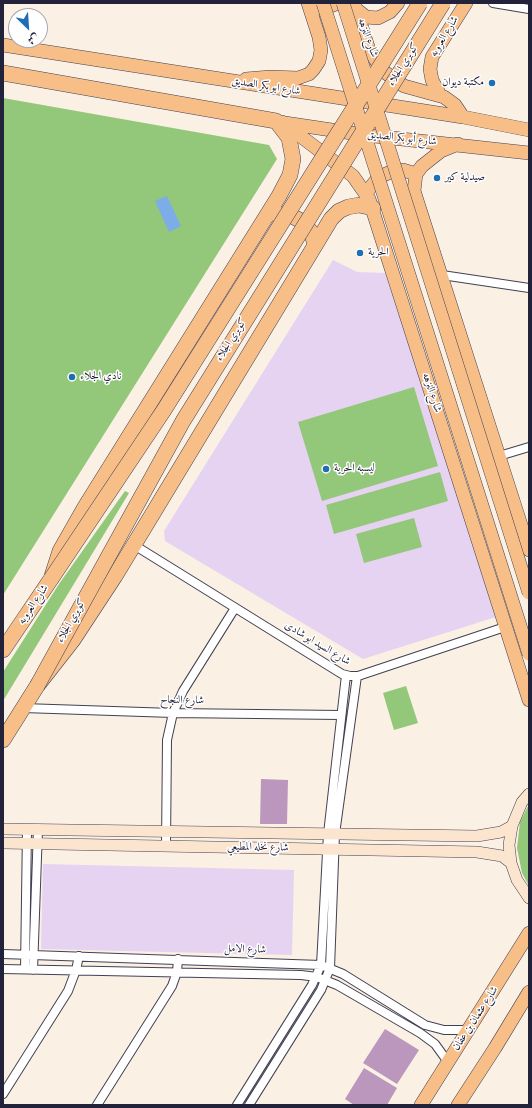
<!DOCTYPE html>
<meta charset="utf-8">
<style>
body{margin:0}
#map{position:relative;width:532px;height:1108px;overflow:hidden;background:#faf0e3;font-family:Vollkorn,Amiri,serif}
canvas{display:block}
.frame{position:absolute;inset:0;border:4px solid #22223b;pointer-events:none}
.north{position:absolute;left:8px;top:8px;width:40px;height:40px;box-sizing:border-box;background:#fff;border:1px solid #a7a7b1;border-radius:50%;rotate:155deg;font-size:11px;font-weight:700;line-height:16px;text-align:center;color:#22223b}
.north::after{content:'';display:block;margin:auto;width:14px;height:18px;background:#1f6fb2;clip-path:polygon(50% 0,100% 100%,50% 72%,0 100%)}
</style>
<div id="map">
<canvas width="532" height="1108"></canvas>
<div class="frame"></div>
<div class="north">ش</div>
</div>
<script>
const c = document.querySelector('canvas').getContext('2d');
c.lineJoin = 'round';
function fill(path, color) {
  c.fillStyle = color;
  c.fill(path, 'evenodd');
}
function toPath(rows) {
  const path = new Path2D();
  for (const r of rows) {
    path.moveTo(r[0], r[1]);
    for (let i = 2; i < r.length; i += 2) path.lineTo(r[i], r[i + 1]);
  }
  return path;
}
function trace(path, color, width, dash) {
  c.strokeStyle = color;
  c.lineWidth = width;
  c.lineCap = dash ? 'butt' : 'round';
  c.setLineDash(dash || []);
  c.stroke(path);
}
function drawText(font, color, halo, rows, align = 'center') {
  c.font = font + ' Vollkorn,Amiri,serif';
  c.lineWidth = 3;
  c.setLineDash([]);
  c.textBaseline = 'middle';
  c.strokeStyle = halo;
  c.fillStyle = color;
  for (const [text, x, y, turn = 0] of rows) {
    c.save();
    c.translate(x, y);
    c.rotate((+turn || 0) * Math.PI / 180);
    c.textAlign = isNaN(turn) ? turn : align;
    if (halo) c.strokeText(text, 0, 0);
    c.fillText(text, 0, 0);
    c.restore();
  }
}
fill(toPath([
 [333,260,357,272,385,273,499,616,363,659,165,541,164,531],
 [43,864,294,870,292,955,41,949]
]), '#e5d3f1');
fill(toPath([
 [3,98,269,145,277,159,3,595],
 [414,387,438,466,322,501,298,422],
 [440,472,448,501,334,534,326,505],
 [125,491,129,493,3,701,3,672,59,584],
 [414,518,422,547,364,563,356,534],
 [406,686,418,723,394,730,383,693],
 [529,804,529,886,522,873,517,848,520,822]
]), '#93c779');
fill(toPath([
 [167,196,181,226,169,232,155,201]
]), '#7dade8');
fill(toPath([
 [261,779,288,780,287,824,260,824],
 [385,1029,419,1050,397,1084,363,1063],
 [364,1068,397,1088,387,1105,354,1105,345,1099]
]), '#bb97be');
const street = toPath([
 [493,3,529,9],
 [442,275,529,288],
 [499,456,529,447],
 [134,545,342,674,350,676,358,676,505,627],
 [23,708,173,713,341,715],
 [166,846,167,740,173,713,183,691,235,608],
 [3,954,321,965,343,974,425,1025,444,1030,469,1030],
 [3,969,301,975,317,977,337,985,420,1033,435,1044,448,1062],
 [25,969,27,829],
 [33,970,38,829],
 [3,1094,68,991,76,970,79,956],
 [97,1105,172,986,177,972,178,959],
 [237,1105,312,985,321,965,328,834,346,675],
 [249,1105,321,990,330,968,335,834,357,676]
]);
const secondary = toPath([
 [529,794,522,802,512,826,509,845,511,863,517,880,529,898],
 [3,829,477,836,501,832,512,826],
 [3,843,477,852,502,856,511,863]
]);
const primary = toPath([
 [354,3,369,50,383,71,404,86,444,97,455,105,463,117],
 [315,8,325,8,339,3],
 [356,9,366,17,378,18,390,12,398,3],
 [3,45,463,117,529,130],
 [246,79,270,77,298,78,309,74,313,70,319,61,321,50,319,37,308,3],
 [440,95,432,80,430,69,432,57,466,3],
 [282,122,353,176,369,199,529,700],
 [285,123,365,135,529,153],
 [458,144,441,151,422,166,416,174,414,191,529,550],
 [366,193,378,178,390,172,403,170,416,174],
 [421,1105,529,933],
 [458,1105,495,1048,529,992]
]);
const highway = toPath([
 [3,73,276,121,289,138,293,159,290,175,279,196,85,507,60,551,51,579,3,650],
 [276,214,292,216,303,222,311,232,315,244],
 [3,740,37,686,73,640,115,576,331,219,339,211,348,207,359,205,373,208]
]);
trace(street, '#424154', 10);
trace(secondary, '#424154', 12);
trace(primary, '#424154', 14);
trace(highway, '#424154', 16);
trace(street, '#fff', 8);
trace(secondary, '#fce5cf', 11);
trace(primary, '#f7be88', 13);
trace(highway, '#f7be88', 15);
const primaryBridge = toPath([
 [323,3,529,654],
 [343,3,529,593]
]);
const highwayBridge = toPath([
 [51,579,164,410,420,3],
 [37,686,183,421,443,3]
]);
trace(primaryBridge, '#424154', 14, []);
trace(highwayBridge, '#424154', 16, []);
trace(primaryBridge, '#f7be88', 13);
trace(highwayBridge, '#f7be88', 15);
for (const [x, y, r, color] of [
 [492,83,4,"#1f6fb2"],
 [437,178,4,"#1f6fb2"],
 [360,253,4,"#1f6fb2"],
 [72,377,4,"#1f6fb2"],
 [326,469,4,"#1f6fb2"]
]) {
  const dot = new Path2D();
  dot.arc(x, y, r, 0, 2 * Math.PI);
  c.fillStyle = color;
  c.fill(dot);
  trace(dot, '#fff', 1.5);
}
drawText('11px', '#22223b', '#fff', [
 ["شارع العروبه",445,37,-59],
 ["شارع النزهه",367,38,70],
 ["كوبري الجلاء",404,65,-58],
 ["شارع ابو بكر الصديق",266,87,9],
 ["شارع أبو بكر الصديق",402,139,6],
 ["كوبري الجلاء",232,340,-58],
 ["شارع النزهه",431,393,72],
 ["شارع العروبه",34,605,-56],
 ["كوبري الجلاء",72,621,-61],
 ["شارع السيد ابو شادى",317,644,31],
 ["شارع النجاح",182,701,1],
 ["شارع نخله المطيعي",258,848,1],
 ["شارع الامل",245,950,2],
 ["شارع عثمان بن عفان",476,1019,-57]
]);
drawText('11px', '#22223b', '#fff', [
 ["مكتبة ديوان",484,83,"right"],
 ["صيدلية كير",445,178],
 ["الحرية",368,253],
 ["نادي الجلاء",80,377],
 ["ليسبه الحرية",334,469]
], 'left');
</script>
